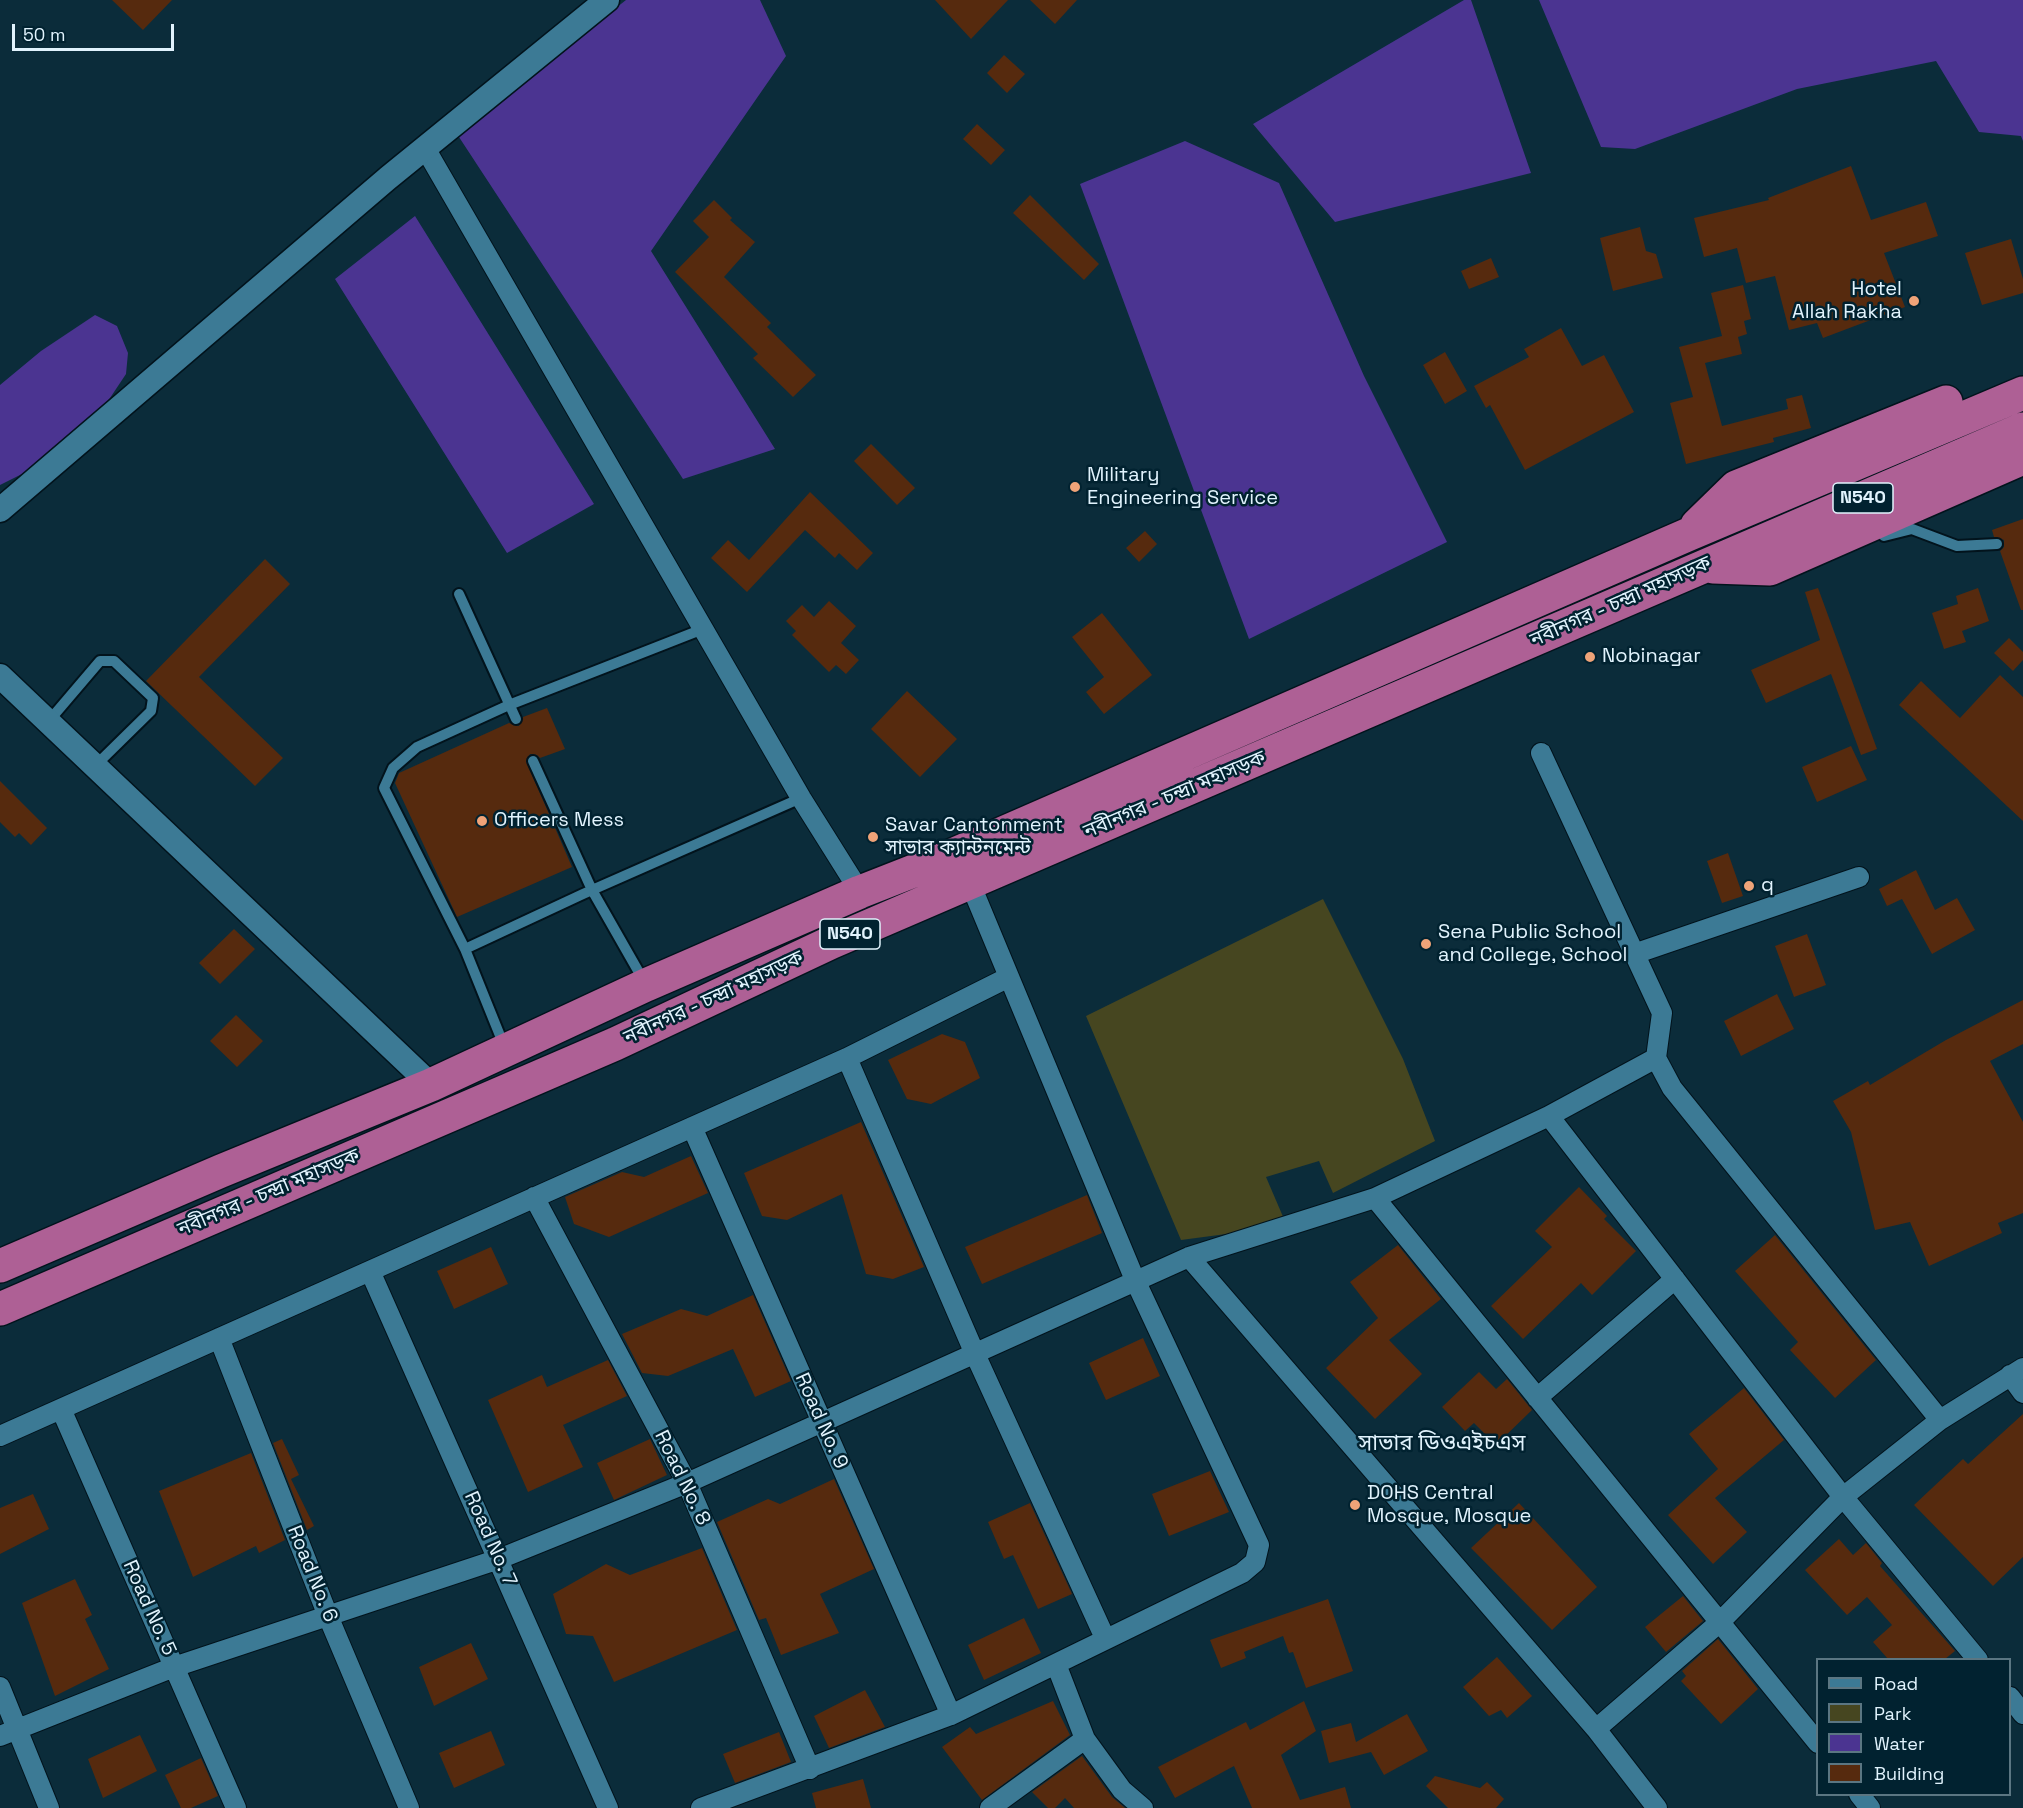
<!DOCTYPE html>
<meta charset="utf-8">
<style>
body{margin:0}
#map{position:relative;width:2023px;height:1808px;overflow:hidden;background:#0b2c3a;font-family:"Space Grotesk",sans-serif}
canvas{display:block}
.legend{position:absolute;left:1816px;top:1658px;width:195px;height:138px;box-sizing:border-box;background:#012230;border:2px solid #5b7682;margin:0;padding:8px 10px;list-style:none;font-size:18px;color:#e1f3fd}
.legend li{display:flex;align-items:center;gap:12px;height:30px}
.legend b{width:30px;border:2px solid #5b7682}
.scale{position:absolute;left:12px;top:24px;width:162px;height:27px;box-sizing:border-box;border:3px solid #e1f3fd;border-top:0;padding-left:8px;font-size:18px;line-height:21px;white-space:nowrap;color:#e1f3fd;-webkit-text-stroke:4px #012230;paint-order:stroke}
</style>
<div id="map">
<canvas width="2023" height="1808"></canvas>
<ul class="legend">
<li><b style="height:8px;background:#3c7a95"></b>Road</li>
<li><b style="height:16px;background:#464620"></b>Park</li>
<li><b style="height:16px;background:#4b3491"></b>Water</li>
<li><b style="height:16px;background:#562a0e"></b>Building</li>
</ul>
<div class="scale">50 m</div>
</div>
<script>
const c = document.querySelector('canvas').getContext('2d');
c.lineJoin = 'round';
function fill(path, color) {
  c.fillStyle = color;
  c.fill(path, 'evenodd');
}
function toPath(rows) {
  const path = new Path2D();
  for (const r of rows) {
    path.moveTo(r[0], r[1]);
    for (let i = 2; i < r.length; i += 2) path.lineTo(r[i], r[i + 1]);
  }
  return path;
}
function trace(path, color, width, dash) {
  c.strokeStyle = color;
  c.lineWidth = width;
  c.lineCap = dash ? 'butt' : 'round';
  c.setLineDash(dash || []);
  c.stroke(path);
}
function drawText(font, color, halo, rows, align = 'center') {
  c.font = font + ' "Space Grotesk","Noto Sans Bengali",sans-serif';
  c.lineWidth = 5;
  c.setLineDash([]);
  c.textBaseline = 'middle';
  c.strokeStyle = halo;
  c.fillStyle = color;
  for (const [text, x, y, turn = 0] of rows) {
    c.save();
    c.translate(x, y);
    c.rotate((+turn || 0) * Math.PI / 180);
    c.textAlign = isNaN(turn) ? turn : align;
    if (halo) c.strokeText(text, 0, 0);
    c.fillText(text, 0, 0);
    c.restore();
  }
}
fill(toPath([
 [1323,899,1403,1059,1435,1141,1333,1193,1319,1161,1266,1177,1287,1226,1181,1240,1086,1016]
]), '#464620');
fill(toPath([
 [626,0,760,0,786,56,651,251,775,449,683,479,457,134],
 [1464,0,1471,0,1531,173,1335,222,1253,124],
 [1539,0,2023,0,2023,141,2021,136,1979,132,1936,61,1797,89,1635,149,1601,147],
 [1185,141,1279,183,1364,376,1447,542,1249,639,1080,184],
 [415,216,594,504,507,553,335,279],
 [95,315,117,326,128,353,126,374,104,407,32,469,0,485,0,385,41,351]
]), '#4b3491');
fill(toPath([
 [112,0,172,0,143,30],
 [935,0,1008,0,971,39],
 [1030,0,1077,0,1055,24],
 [1004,55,1025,74,1007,93,987,73],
 [977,124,1005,150,991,165,963,139],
 [1851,166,1871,220,1926,202,1938,236,1884,253,1905,307,1823,338,1817,323,1789,330,1775,276,1746,283,1737,248,1704,257,1694,218,1769,200,1768,198],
 [1030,195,1099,264,1084,280,1013,213],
 [714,200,732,218,730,220,755,242,724,277,771,323,767,327,816,375,793,397,753,358,758,354,675,272,709,237,693,221],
 [1640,227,1646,251,1656,254,1663,278,1613,291,1600,238],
 [2011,239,2023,279,2023,293,1982,305,1965,253],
 [1491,258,1499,277,1469,289,1461,271],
 [1743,285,1751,319,1744,321,1747,334,1738,337,1742,354,1705,363,1722,426,1788,409,1786,399,1802,395,1811,428,1773,438,1774,442,1686,464,1670,403,1693,397,1679,347,1722,336,1711,293],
 [1561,328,1582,366,1604,355,1634,412,1525,470,1490,405,1486,408,1474,386,1529,357,1524,349],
 [1445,352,1467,391,1445,404,1423,365],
 [871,444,915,488,897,505,854,461],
 [810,492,873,553,857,570,839,553,835,558,805,530,747,592,711,558,728,540,749,560],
 [2023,519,2023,610,2021,610,2000,551,2004,547,2004,540,1994,537,1992,530],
 [1145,531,1157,544,1139,562,1126,548],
 [265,559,290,584,199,677,283,758,255,786,146,681],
 [1818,588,1877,749,1861,755,1831,674,1766,703,1751,670,1820,640,1805,592],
 [1978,588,1989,621,1962,631,1966,642,1944,649,1932,613,1958,604,1956,596],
 [829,601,856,626,841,643,859,660,846,674,836,665,829,672,792,635,796,631,786,621,802,605,814,617],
 [1102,613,1152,675,1104,714,1086,692,1104,677,1072,637],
 [2009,638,2023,652,2023,660,2013,671,1994,653],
 [2000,675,2023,697,2023,821,1899,705,1921,681,1960,718],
 [907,691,957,739,920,777,871,729],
 [547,708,565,749,540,758,537,755,530,754,526,761,572,867,457,917,395,783,399,773,509,723,519,726,523,717],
 [1851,746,1867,780,1817,802,1802,767],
 [0,781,47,828,31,845,19,833,15,837,0,822],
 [1728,853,1743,896,1722,903,1707,861],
 [1916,870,1935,910,1957,898,1975,930,1932,954,1902,899,1887,906,1879,889],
 [234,929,255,949,220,984,199,963],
 [1807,934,1826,985,1794,997,1775,946],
 [1777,994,1794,1029,1741,1056,1724,1021],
 [2023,1000,2023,1044,1990,1061,2023,1122,2023,1213,1998,1223,2002,1233,1929,1266,1910,1222,1875,1230,1851,1132,1833,1101,1868,1081,1870,1085,1946,1040],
 [236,1015,263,1041,237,1067,210,1041],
 [942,1034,965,1042,980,1078,931,1104,907,1099,888,1060],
 [861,1122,924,1267,893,1279,866,1274,842,1194,787,1220,762,1216,744,1173],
 [691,1156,708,1193,609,1237,574,1224,565,1197,622,1172,644,1177],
 [1579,1187,1607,1216,1604,1219,1636,1251,1592,1295,1581,1283,1523,1339,1491,1306,1552,1247,1535,1231],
 [1087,1195,1102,1233,982,1284,965,1247],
 [1775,1235,1876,1360,1835,1398,1790,1350,1798,1342,1735,1271],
 [1398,1245,1441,1299,1389,1340,1422,1374,1375,1419,1326,1368,1378,1318,1350,1282],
 [491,1247,508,1284,454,1309,437,1271],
 [753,1295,791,1381,755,1397,733,1349,668,1376,642,1373,622,1334,681,1309,707,1316],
 [1143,1338,1160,1376,1106,1400,1089,1363],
 [608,1360,627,1396,563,1425,583,1467,528,1492,488,1400,542,1375,547,1387],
 [1479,1372,1496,1389,1507,1379,1532,1410,1496,1445,1474,1423,1465,1431,1442,1407],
 [1744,1388,1784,1440,1715,1498,1747,1532,1713,1564,1668,1515,1718,1469,1689,1434],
 [2023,1414,2023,1557,1993,1586,1914,1505,1963,1459,1968,1464],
 [282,1439,299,1475,291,1479,314,1526,307,1530,273,1443],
 [650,1439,667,1475,614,1500,597,1463],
 [251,1453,285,1540,259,1553,256,1546,193,1577,159,1491],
 [1210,1471,1229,1512,1169,1536,1152,1494],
 [834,1479,874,1569,820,1594,839,1633,781,1655,766,1618,759,1620,717,1522,768,1499,780,1504],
 [33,1494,49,1529,0,1554,0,1508],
 [1030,1503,1072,1594,1038,1609,1013,1555,1004,1559,988,1522],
 [1519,1503,1597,1587,1552,1630,1471,1548],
 [1839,1539,1853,1555,1866,1543,1882,1563,1880,1566,1955,1651,1945,1659,1888,1659,1873,1642,1892,1625,1867,1597,1847,1615,1805,1570],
 [702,1548,737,1630,614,1682,593,1636,566,1634,553,1594,606,1564,630,1575],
 [75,1579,92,1615,85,1619,109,1669,55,1696,22,1603],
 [1683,1596,1703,1621,1666,1652,1645,1627],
 [1328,1599,1353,1671,1306,1688,1293,1652,1289,1653,1283,1636,1244,1652,1246,1658,1221,1668,1210,1640],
 [1024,1618,1041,1653,984,1680,968,1645],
 [1718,1639,1758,1689,1721,1724,1681,1681,1686,1676,1682,1671],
 [471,1643,488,1679,434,1706,419,1667],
 [1497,1657,1532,1696,1507,1718,1501,1710,1489,1716,1463,1687],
 [865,1690,885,1727,829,1748,814,1716],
 [1053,1701,1070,1735,982,1800,942,1747,970,1727,976,1734],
 [1304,1701,1316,1731,1281,1755,1300,1800,1345,1787,1351,1808,1252,1808,1234,1766,1175,1798,1158,1767,1246,1722,1250,1730],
 [1407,1714,1428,1751,1384,1775,1371,1752,1329,1763,1321,1731,1351,1723,1356,1742],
 [491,1731,505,1765,454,1788,439,1753],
 [779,1732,791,1762,735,1783,723,1754],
 [140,1735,157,1771,103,1798,88,1759],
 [1082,1756,1112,1797,1125,1808,1074,1808,1065,1798,1055,1808,1048,1808,1032,1792],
 [201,1758,218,1796,191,1808,181,1808,165,1775],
 [1435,1776,1480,1788,1487,1782,1504,1799,1496,1808,1448,1808,1426,1786],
 [863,1779,871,1808,816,1808,812,1793]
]), '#562a0e');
const service = toPath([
 [1884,536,1912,529,1957,546,1997,544],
 [459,594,516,719],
 [48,722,100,661,114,661,153,698,151,711,95,766],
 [533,761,592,890,645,983],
 [465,949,384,788,393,768,417,747,509,705,703,629],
 [505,1048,465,949,583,894,801,798]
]);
const minor = toPath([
 [425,148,801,798,860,892],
 [1541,753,1662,1013,1656,1058,1672,1088,1940,1420],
 [1634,954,1859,877],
 [847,1058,975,1354,1105,1638],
 [1549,1116,1843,1497,1978,1660],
 [692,1127,951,1715],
 [534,1197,687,1483,810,1769],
 [1375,1198,1818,1743],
 [1189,1257,1596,1729,1657,1808],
 [370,1271,608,1808],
 [219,1338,328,1616,409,1808],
 [2010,1375,2023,1393],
 [1537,1398,1675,1279],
 [61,1409,236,1808],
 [0,1436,847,1058,1009,977],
 [1056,1664,1085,1739,1122,1790,1143,1808],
 [0,1687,49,1808],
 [2010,1697,2023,1714],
 [1596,1729,1720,1622,1843,1497,1940,1420,2023,1368],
 [0,1736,174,1667,499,1559,687,1483,1189,1257,1375,1198,1549,1116,1656,1058],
 [1859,1794,1870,1808],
 [701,1808,951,1715,1242,1573,1255,1562,1259,1545,1135,1280,970,883],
 [990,1808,1085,1739]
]);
const tertiary = toPath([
 [0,510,388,178,607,0],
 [0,676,431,1085]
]);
const trunk = toPath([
 [1697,525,1736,487,1946,402],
 [1713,567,1770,569,2023,458],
 [0,1266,221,1171,431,1085,646,985,860,892,939,861,1687,535,2023,393],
 [0,1309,615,1044,832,942,2023,429]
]);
trace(service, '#02131c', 14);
trace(minor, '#02131c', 22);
trace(tertiary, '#02131c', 27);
trace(trunk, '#02131c', 36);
trace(service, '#3c7a95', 10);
trace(minor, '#3c7a95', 20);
trace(tertiary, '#3c7a95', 24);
trace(trunk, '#ae6095', 33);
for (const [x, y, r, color] of [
 [1914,301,6,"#efa378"],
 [1075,487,6,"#efa378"],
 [1590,657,6,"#efa378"],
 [482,821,6,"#efa378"],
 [873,837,6,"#efa378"],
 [1749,886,6,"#efa378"],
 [1426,944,6,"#efa378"],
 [1355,1505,6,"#efa378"]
]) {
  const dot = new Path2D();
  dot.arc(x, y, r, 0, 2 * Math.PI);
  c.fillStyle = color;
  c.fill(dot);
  trace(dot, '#012230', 2);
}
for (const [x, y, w] of [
 [1863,498,60],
 [850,934,60]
]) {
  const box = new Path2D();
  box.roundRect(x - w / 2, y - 15, w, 30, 4.5);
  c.fillStyle = '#012230';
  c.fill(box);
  trace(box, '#e1f3fd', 1.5);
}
drawText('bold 18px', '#e1f3fd', null, [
 ["N540",1863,498],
 ["N540",850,934]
]);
drawText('20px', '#e1f3fd', '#012230', [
 ["Hotel",1902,290,"right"],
 ["Allah Rakha",1902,313,"right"],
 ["Military",1087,476],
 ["Engineering Service",1087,499],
 ["Nobinagar",1602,657],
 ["Officers Mess",494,821],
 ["Savar Cantonment",885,826],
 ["সাভার ক্যান্টনমেন্ট",885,849],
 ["q",1761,886],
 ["Sena Public School",1438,933],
 ["and College, School",1438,956],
 ["DOHS Central",1367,1494],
 ["Mosque, Mosque",1367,1517]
], 'left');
drawText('20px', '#e1f3fd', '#012230', [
 ["নবীনগর - চন্দ্রা মহাসড়ক",1621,602,-24],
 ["নবীনগর - চন্দ্রা মহাসড়ক",1175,795,-23],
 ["নবীনগর - চন্দ্রা মহাসড়ক",714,998,-25],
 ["নবীনগর - চন্দ্রা মহাসড়ক",269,1193,-23],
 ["Road No. 9",821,1421,66],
 ["Road No. 8",682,1478,64],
 ["Road No. 7",490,1539,66],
 ["Road No. 6",312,1574,68],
 ["Road No. 5",149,1608,66]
]);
drawText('22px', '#e1f3fd', '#012230', [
 ["সাভার ডিওএইচএস",1442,1444]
]);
</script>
